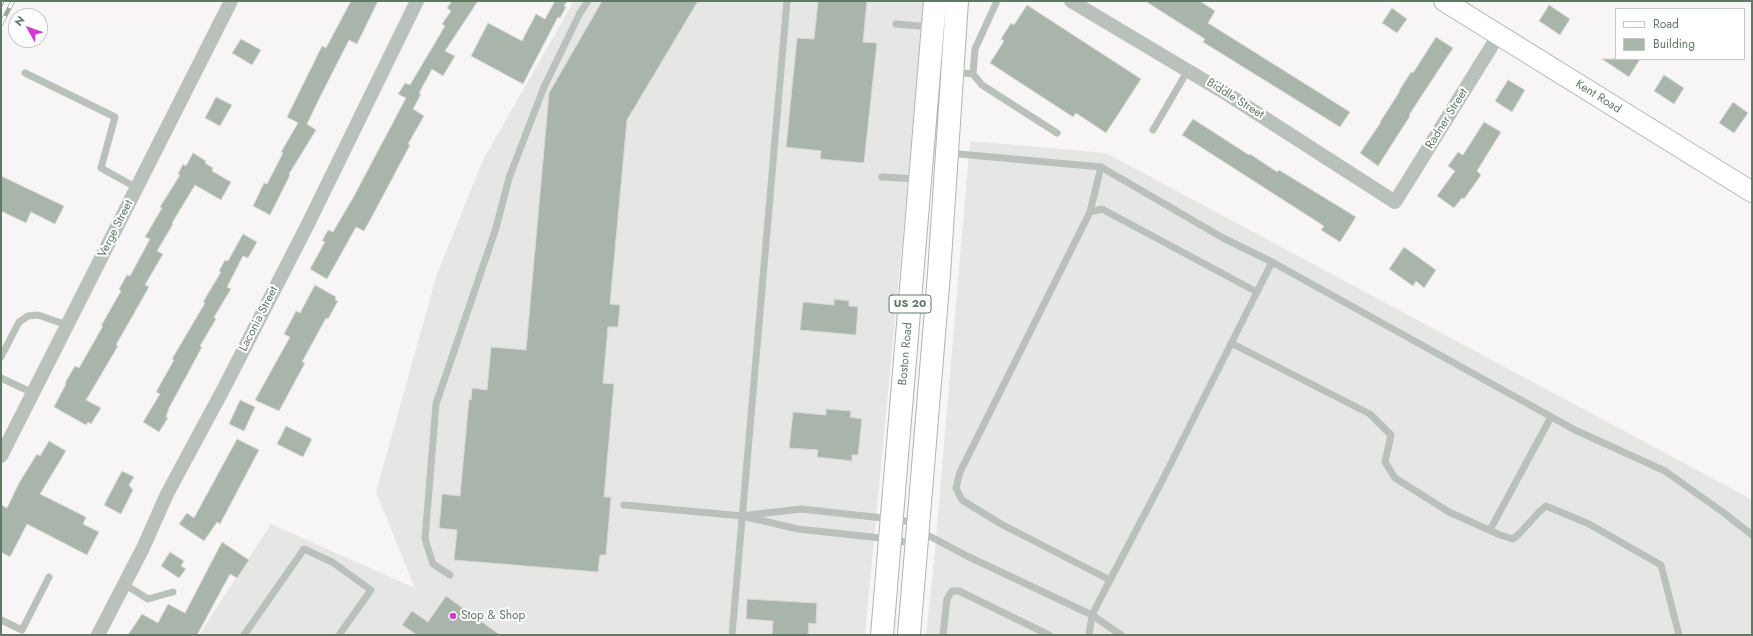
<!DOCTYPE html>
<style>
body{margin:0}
#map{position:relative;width:1753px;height:636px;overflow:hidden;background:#f8f5f6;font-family:Jost,sans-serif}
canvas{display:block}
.frame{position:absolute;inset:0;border:2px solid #617866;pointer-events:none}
.legend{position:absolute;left:1615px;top:8px;width:130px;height:52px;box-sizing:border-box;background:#fff;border:1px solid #c0c9c2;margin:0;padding:5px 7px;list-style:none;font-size:12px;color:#617866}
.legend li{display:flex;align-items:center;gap:8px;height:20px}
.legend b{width:20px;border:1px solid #c0c9c2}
.north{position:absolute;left:8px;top:8px;width:40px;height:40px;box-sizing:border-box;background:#fff;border:1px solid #c0c9c2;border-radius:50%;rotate:310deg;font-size:11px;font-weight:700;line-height:16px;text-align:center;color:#617866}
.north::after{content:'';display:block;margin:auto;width:14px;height:18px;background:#d33ad2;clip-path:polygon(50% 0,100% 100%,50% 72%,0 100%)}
</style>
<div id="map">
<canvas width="1753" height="636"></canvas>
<div class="frame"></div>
<ul class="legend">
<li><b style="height:5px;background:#fff"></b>Road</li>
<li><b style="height:11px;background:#a9b5ab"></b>Building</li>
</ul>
<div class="north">N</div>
</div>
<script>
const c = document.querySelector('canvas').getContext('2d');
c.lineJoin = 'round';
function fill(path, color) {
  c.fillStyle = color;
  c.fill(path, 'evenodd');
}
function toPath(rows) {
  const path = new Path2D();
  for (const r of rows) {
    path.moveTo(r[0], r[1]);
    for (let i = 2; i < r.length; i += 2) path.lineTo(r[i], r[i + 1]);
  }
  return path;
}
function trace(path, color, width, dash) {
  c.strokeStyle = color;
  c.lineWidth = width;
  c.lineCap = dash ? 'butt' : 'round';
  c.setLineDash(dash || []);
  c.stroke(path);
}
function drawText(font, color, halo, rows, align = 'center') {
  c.font = font + ' Jost,sans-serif';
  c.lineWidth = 4;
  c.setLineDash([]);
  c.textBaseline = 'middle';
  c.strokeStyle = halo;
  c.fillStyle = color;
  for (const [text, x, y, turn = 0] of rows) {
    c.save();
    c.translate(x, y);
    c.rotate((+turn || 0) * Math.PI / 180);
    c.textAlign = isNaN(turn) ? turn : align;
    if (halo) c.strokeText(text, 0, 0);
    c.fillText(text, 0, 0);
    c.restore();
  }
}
fill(toPath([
 [574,1,925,1,865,635,199,635,271,524,415,588,376,492,437,274,483,160],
 [970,141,1106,153,1749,498,1752,502,1752,635,926,635,934,562]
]), '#e6e6e5');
const building = toPath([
 [351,1,378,1,357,44,349,40,320,97,307,124,316,130,289,174,290,175,270,215,253,206,264,183,267,184,283,153,281,152,298,123,287,117,322,46,326,48,351,1],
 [452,1,478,1,445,51,455,56,443,76,432,69,419,93,421,94,413,109,424,116,408,144,410,145,375,211,364,231,356,227,327,279,310,269,325,242,322,241,328,230,333,232,353,198,406,98,398,94,405,83,410,85,445,26,442,24,451,11,447,8,452,1],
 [555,1,567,1,564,6,566,7,560,18,558,17,523,84,471,56,488,23,522,41,536,14,545,19,555,1],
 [602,1,698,1,627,120,610,304,620,305,618,327,608,327,603,383,614,384,604,497,611,497,606,555,600,555,598,572,454,560,457,530,439,528,442,494,460,496,469,399,471,400,472,388,487,390,491,347,526,350,549,93,602,1],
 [818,1,867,1,863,42,877,43,864,163,820,159,821,151,786,147,797,38,814,39,818,1],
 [1145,1,1200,1,1215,11,1208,23,1350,112,1340,127,1203,42,1205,39,1145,1],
 [1027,5,1141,79,1106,133,1076,113,1073,117,990,63,1004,41,1001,39,1011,23,1014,25,1027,5],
 [1549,5,1570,19,1560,35,1539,21,1549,5],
 [1392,8,1407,19,1397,33,1382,23,1392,8],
 [1436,37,1453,48,1409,115,1410,116,1378,166,1360,153,1381,122,1380,122,1400,91,1399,91,1411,72,1413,73,1436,37],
 [241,39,261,50,252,65,232,53,241,39],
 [1602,59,1640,59,1629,77,1602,59],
 [1664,75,1684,88,1674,104,1654,91,1664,75],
 [1508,80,1525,90,1512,112,1495,101,1508,80],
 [216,97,232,105,220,126,205,118,216,97],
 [1733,102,1748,113,1734,133,1719,123,1733,102],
 [1193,119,1249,155,1250,154,1277,172,1279,170,1356,217,1340,242,1321,230,1324,226,1182,135,1193,119],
 [1484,122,1501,132,1477,171,1481,175,1464,199,1462,198,1454,208,1437,196,1455,171,1448,166,1458,152,1463,155,1484,122],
 [193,153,206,161,205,163,213,168,212,171,231,182,221,200,195,185,172,223,173,224,157,251,163,254,145,285,149,287,116,345,118,346,86,400,101,408,91,424,88,422,86,425,54,407,66,384,65,383,75,366,79,368,103,326,101,326,121,291,119,289,127,275,130,276,150,239,145,237,162,208,160,207,180,175,178,174,183,164,186,166,193,153],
 [1,176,64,206,55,224,31,212,26,223,1,211,1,176],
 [243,234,257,242,248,258,243,256,227,287,231,289,214,317,216,319,200,346,202,347,169,408,166,417,168,418,159,432,143,422,160,394,156,392,174,360,172,359,205,303,203,302,221,272,219,271,225,260,228,261,243,234],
 [1404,247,1436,270,1424,288,1416,281,1413,286,1389,269,1404,247],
 [315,285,336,297,335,300,338,301,328,319,326,318,302,362,305,363,279,411,255,400,290,337,284,334,296,311,300,313,315,285],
 [834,299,849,301,849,306,858,307,856,335,800,330,803,302,834,305,834,299],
 [240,400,255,407,244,431,229,424,240,400],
 [826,409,851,411,850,417,862,419,858,455,852,455,852,461,817,457,818,450,789,448,793,412,826,415,826,409],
 [286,426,312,439,303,457,277,444,286,426],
 [237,439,259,450,220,524,217,522,204,541,179,524,187,513,194,518,237,439],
 [49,441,66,451,40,494,86,517,83,524,99,532,87,555,27,524,10,557,1,552,1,505,7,508,19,483,37,454,40,456,49,441],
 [122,471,134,477,129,485,133,490,121,514,104,505,122,471],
 [222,542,249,560,237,578,230,574,197,635,128,635,142,614,158,623,168,604,185,613,222,542],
 [170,552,184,561,181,566,186,569,179,578,161,566,170,552],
 [446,596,500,635,417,635,402,625,412,611,428,622,446,596],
 [747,599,817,603,816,624,809,623,808,635,772,635,773,621,746,619,747,599]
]);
fill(building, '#a9b5ab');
trace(building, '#d9d8d8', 1);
const secondary = toPath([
 [1444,1,1752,192]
]);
const primary = toPath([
 [882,635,935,1],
 [909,635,939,274,957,1]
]);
trace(secondary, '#aeb8b0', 22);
trace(primary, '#adb6af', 24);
trace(toPath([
 [896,24,931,27],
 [955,72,973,74,975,49,997,1],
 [25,73,115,117,101,168,137,188],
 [973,74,982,85,1057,133],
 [1153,130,1188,70],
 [948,153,1101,167,1090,212],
 [1101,167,1223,238,1272,262,1257,292],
 [882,177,917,179],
 [1272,262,1575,430,1665,471,1724,513,1752,535],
 [1231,343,1370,414,1391,435,1385,462,1395,478,1449,512,1500,535,1513,539,1520,533,1539,512,1546,506,1589,524,1661,565,1679,635],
 [1,357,19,322,28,316,38,315,67,325],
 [1,378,33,393],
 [624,505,742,516,798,529,890,539,915,544],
 [749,515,801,509,892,519,917,523],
 [1490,530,1551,417],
 [920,531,967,556,1092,615,1089,635],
 [450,575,433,564,425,539,436,404,496,228,509,178,544,87,580,13,588,1],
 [1110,580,1001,524,962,500,956,488,960,472,1090,212,1102,209,1257,292,1162,481,1110,580,1092,615,1121,635],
 [124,584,148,599,173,592],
 [1,620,22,630,49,577],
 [244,635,304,549,332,562,371,590,339,635],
 [732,635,787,1],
 [943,635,947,599,952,591,959,591,1049,635]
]), '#b9c1ba', 7);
trace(toPath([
 [1071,1,1227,94,1395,202,1498,36],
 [1,456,231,1],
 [98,635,143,548,167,494,224,388,308,224,417,1]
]), '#b9c1ba', 14);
trace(secondary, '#fff', 20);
trace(primary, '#fff', 22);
const rail = toPath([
 [1,4,2,1],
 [1,24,13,1]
]);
trace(rail, '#9ca89e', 4.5);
trace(rail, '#fff', 3, [9]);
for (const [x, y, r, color] of [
 [453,616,4,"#d33ad2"]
]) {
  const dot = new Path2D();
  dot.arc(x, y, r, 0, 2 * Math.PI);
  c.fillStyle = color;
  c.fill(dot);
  trace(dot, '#fff', 1.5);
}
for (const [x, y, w] of [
 [910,304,42]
]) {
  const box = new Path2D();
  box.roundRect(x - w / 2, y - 9, w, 18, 3);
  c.fillStyle = '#fff';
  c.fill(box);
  trace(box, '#617866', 1);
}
drawText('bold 11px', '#617866', null, [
 ["US 20",910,304]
]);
drawText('12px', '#617866', '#fff', [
 ["Kent Road",1598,97,32],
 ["Biddle Street",1235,99,32],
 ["Radner Street",1447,119,-58],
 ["Verge Street",116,229,-63],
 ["Laconia Street",259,319,-63],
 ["Boston Road",906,354,-85]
]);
drawText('12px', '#617866', '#fff', [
 ["Stop & Shop",461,616]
], 'left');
</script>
